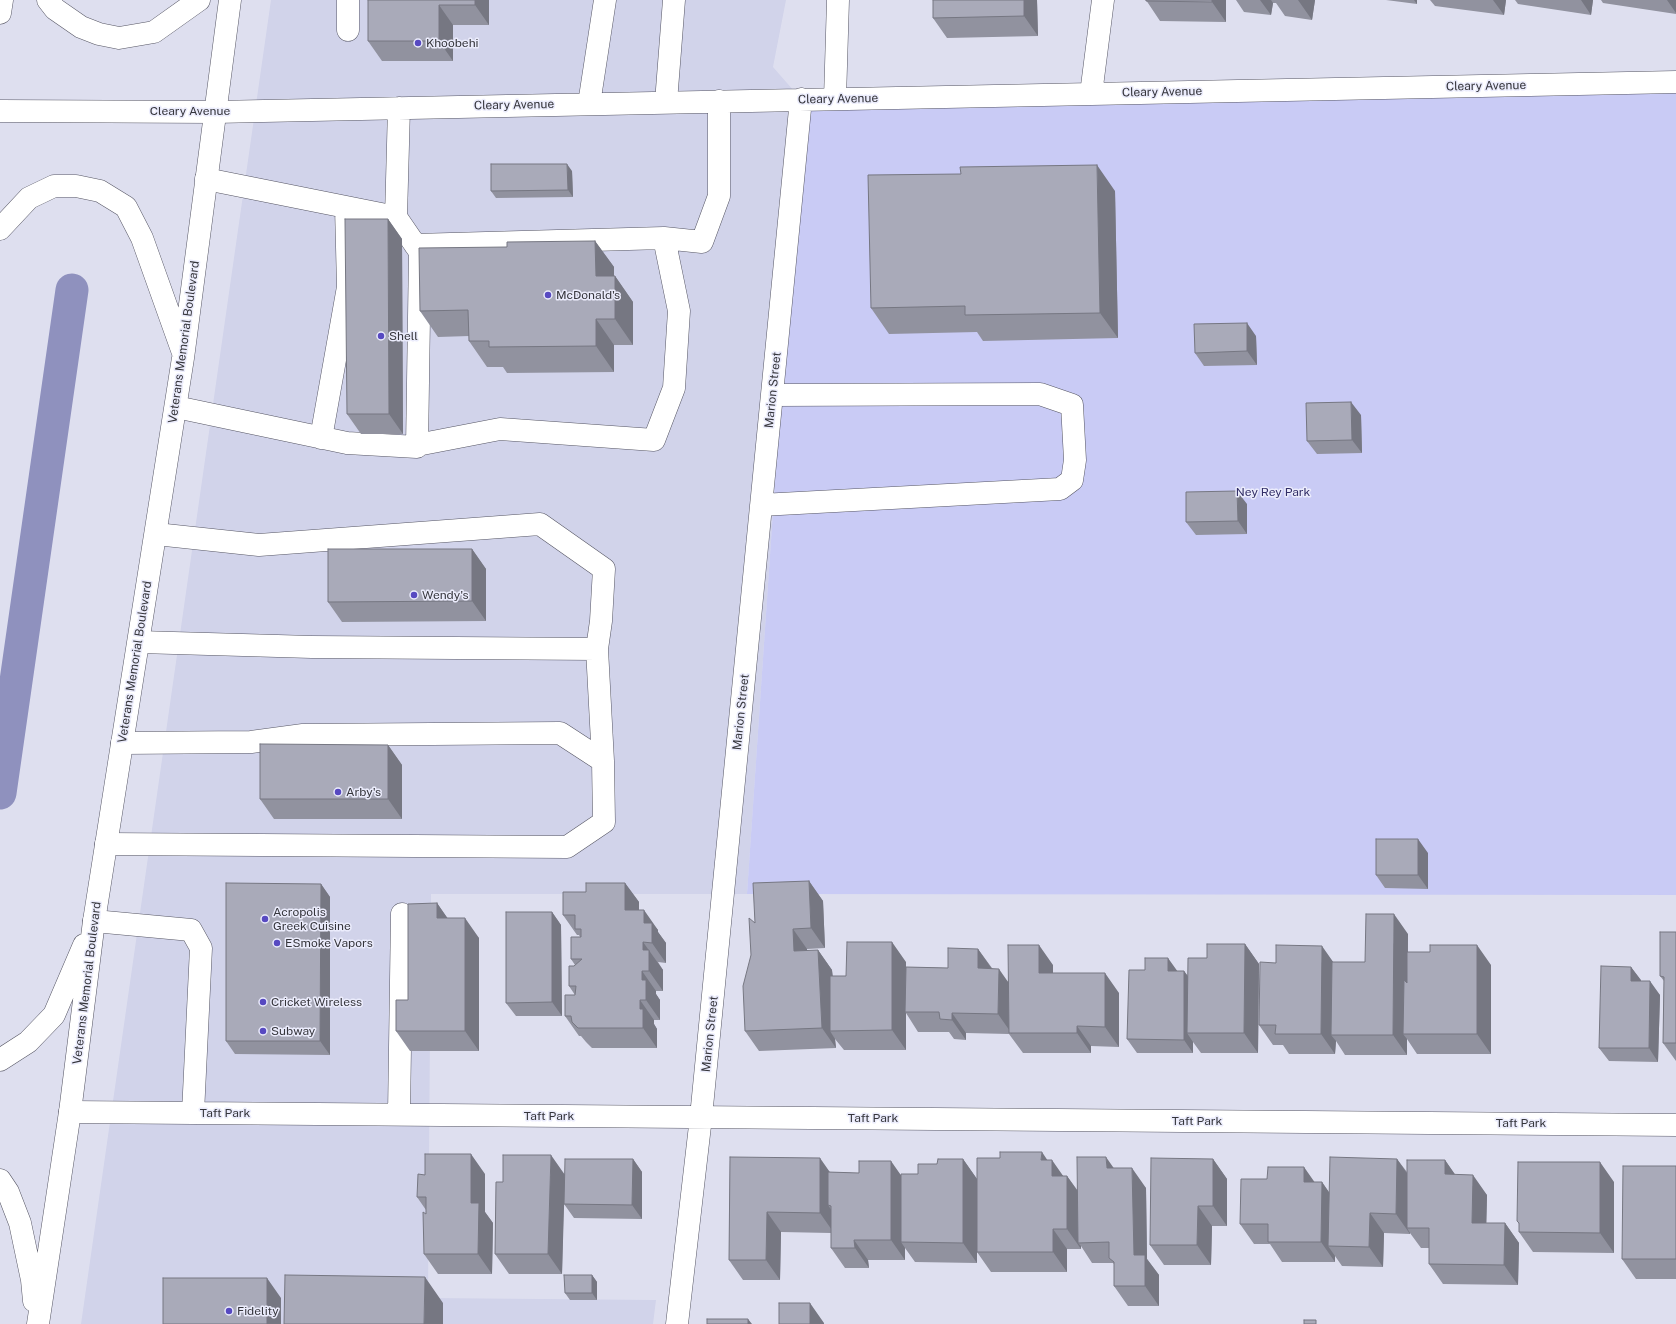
<!DOCTYPE html>
<style>
body{margin:0}
canvas{display:block;background:#dedfef}
</style>
<canvas width="1676" height="1324"></canvas>
<script>
const c = document.querySelector('canvas').getContext('2d');
c.lineJoin = 'round';
function fill(path, color) {
  c.fillStyle = color;
  c.fill(path, 'evenodd');
}
function toPath(rows) {
  const path = new Path2D();
  for (const r of rows) {
    path.moveTo(r[0], r[1]);
    for (let i = 2; i < r.length; i += 2) path.lineTo(r[i], r[i + 1]);
  }
  return path;
}
function trace(path, color, width, dash) {
  c.strokeStyle = color;
  c.lineWidth = width;
  c.lineCap = dash ? 'butt' : 'round';
  c.setLineDash(dash || []);
  c.stroke(path);
}
function drawText(font, color, halo, rows, align = 'center') {
  c.font = font + ' "Public Sans",sans-serif';
  c.lineWidth = 3;
  c.setLineDash([]);
  c.textBaseline = 'middle';
  c.strokeStyle = halo;
  c.fillStyle = color;
  for (const [text, x, y, turn = 0] of rows) {
    c.save();
    c.translate(x, y);
    c.rotate((+turn || 0) * Math.PI / 180);
    c.textAlign = isNaN(turn) ? turn : align;
    if (halo) c.strokeText(text, 0, 0);
    c.fillText(text, 0, 0);
    c.restore();
  }
}
fill(toPath([
 [271,0,786,0,773,67,801,99,747,894,431,894,428,1298,656,1300,653,1324,81,1324]
]), '#d1d3ea');
fill(toPath([
 [1676,82,1676,895,747,894,801,99]
]), '#c9cbf5');
trace(toPath([
 [0,793,72,290]
]), '#8f91be', 33);
const minor = toPath([
 [348,0,348,30],
 [1091,94,1103,0],
 [835,99,838,0],
 [666,102,674,0],
 [589,104,605,0],
 [0,111,215,112,1676,82],
 [206,179,396,217],
 [664,238,702,242,719,196,719,101],
 [415,245,664,238,679,311,674,388,654,440,500,429,417,445],
 [176,407,347,443,417,447,420,252,396,217,399,108],
 [321,438,348,287,346,207],
 [761,505,1060,489,1072,480,1075,460,1072,405,1040,394,772,395],
 [139,642,312,647,597,649,601,621,604,569,540,524,259,545,156,534],
 [597,649,603,761],
 [106,844,567,847,604,822,603,761,560,733,303,735,251,742,122,743],
 [94,921,191,930,201,948,193,1113],
 [70,1112,1676,1125],
 [399,1114,402,914],
 [677,1324,701,1117,801,99]
]);
const major = toPath([
 [48,0,55,9,81,27,99,34,119,38,154,32,199,0],
 [0,13,2,0],
 [0,229,29,198,54,186,76,186,100,191,126,207,142,238,182,350],
 [0,1060,28,1042,54,1015,84,945],
 [0,1180,8,1192,20,1223,32,1280,34,1301],
 [38,1324,70,1112,94,921,183,358,230,0]
]);
trace(minor, '#565664', 23);
trace(major, '#565664', 23);
trace(minor, '#fff', 22);
trace(major, '#fff', 22);
fill(toPath([
 [368,0,489,0,489,25,453,25,453,61,382,61,368,41],
 [933,0,1037,0,1038,36,947,38,933,18],
 [1146,0,1226,0,1226,22,1160,21],
 [1236,0,1315,0,1312,20,1285,16,1276,3,1273,3,1271,15,1244,12],
 [1386,0,1417,0,1417,4],
 [1430,0,1506,0,1504,15,1435,6],
 [1515,0,1593,0,1591,15,1518,4],
 [1601,0,1676,0,1676,14,1603,3],
 [572,171,573,197,496,198,491,191],
 [961,174,1115,191,1118,338,983,341,977,332,889,334,871,308],
 [388,219,402,239,403,434,361,434,347,414],
 [595,241,614,267,614,276,615,276,633,302,633,345,614,345,614,372,507,373,503,367,487,367,469,341,469,336,438,337,420,311,507,247],
 [1256,336,1257,365,1204,366,1195,353],
 [1361,415,1362,453,1317,454,1307,441],
 [1247,504,1247,534,1196,535,1186,522],
 [472,549,486,569,486,621,342,622,328,602],
 [388,745,402,765,402,819,274,819,260,799],
 [1428,853,1428,889,1385,888,1376,875],
 [809,881,823,901,825,948,807,949,807,951,818,950,832,970,833,976,846,976,906,962,906,967,948,968,978,949,992,968,1008,982,1053,965,1053,973,1119,993,1119,1047,1091,1046,1091,1053,1023,1053,1009,1034,966,1033,966,1040,954,1039,949,1032,918,1032,906,1013,906,1050,844,1050,835,1039,836,1048,759,1051,745,1031,751,955,755,923],
 [625,883,639,902,639,910,658,930,658,932,666,943,666,963,658,962,663,970,663,991,656,991,656,994,660,1000,660,1020,654,1020,654,1024,657,1029,657,1048,592,1048,586,1042,581,1036,579,1036,565,1016,575,995,569,986,574,966,575,965,571,959,580,937,579,935,577,935,563,915,586,892],
 [321,884,330,897,330,1055,235,1054,226,1041],
 [437,903,447,918,479,938,479,1051,410,1051,396,1031,408,1000],
 [552,912,561,925,562,1016,516,1016,506,1003],
 [1676,932,1676,1061,1663,1043,1664,981,1660,976],
 [1408,934,1408,952,1491,965,1491,1054,1417,1054,1407,1039,1407,1055,1345,1055,1336,1041,1335,1054,1289,1054,1283,1045,1273,1045,1259,1025,1276,963,1334,962,1365,962],
 [1245,944,1259,964,1258,1053,1201,1053,1193,1042,1193,1053,1137,1053,1127,1039,1177,971,1184,971,1188,976,1207,958],
 [1631,967,1641,981,1660,995,1658,1062,1609,1061,1599,1048],
 [730,1157,830,1172,901,1175,918,1174,937,1164,963,1159,977,1179,1048,1160,1063,1176,1067,1176,1078,1191,1114,1168,1146,1188,1147,1259,1159,1275,1159,1306,1128,1306,1114,1286,1114,1264,1113,1263,1092,1263,1081,1246,1081,1249,1067,1249,1067,1272,991,1272,977,1252,977,1263,915,1262,905,1248,905,1260,868,1260,869,1268,845,1268,831,1248,831,1233,781,1232,780,1280,743,1280,729,1260],
 [633,1159,642,1172,642,1219,574,1218,564,1204,564,1185,562,1274,509,1274,495,1254,503,1182,565,1174],
 [1213,1159,1227,1179,1227,1226,1212,1226,1211,1265,1164,1265,1150,1245],
 [1397,1159,1407,1172,1445,1160,1455,1175,1487,1195,1486,1223,1505,1223,1519,1243,1518,1285,1443,1284,1429,1264,1429,1248,1421,1248,1410,1233,1410,1234,1384,1233,1383,1267,1342,1266,1335,1256,1335,1262,1282,1262,1270,1244,1254,1244,1240,1224,1314,1182,1322,1182,1329,1193],
 [1676,1166,1676,1279,1636,1279,1622,1259],
 [485,1174,485,1212,493,1223,492,1274,438,1274,424,1254,426,1210,417,1197],
 [1614,1182,1614,1253,1533,1252,1519,1232,1519,1224,1517,1221],
 [592,1275,597,1282,597,1300,570,1300,565,1293]
]), '#91929f');
fill(toPath([
 [475,0,489,0,489,25,475,5],
 [1024,0,1037,0,1038,36,1024,16],
 [1212,0,1226,0,1226,22,1212,2],
 [1260,0,1271,0,1273,3,1271,15],
 [1298,0,1315,0,1312,20],
 [1414,0,1417,0,1417,4],
 [1493,0,1506,0,1504,15],
 [1581,0,1593,0,1591,15],
 [1667,0,1676,0,1676,13],
 [439,5,453,25,453,61,439,41],
 [567,164,572,171,573,197,568,190],
 [1097,165,1115,191,1118,338,1100,313],
 [388,219,402,239,403,434,389,414],
 [595,241,614,267,614,302,596,276],
 [615,276,633,302,633,345,615,319],
 [596,319,614,345,614,372,596,346],
 [1247,323,1256,336,1257,365,1247,351],
 [1351,402,1361,415,1362,453,1352,440],
 [1237,491,1247,504,1247,534,1238,521],
 [472,549,486,569,486,621,472,601],
 [388,745,402,765,402,819,388,799],
 [1418,839,1428,853,1428,889,1418,875],
 [809,881,823,901,825,948,811,928],
 [625,883,639,902,639,930,625,910],
 [321,884,330,897,330,1055,320,1041],
 [437,903,451,923,437,918],
 [644,910,658,930,658,932,666,943,666,963,652,943,644,923],
 [552,912,561,925,562,1016,552,1002],
 [1394,914,1408,934,1407,1034,1403,1034,1407,1039,1407,1055,1393,1035],
 [465,918,479,938,479,1051,465,1031],
 [793,929,807,949,808,971,794,951],
 [643,942,663,970,663,991,649,971,643,950],
 [892,942,906,962,906,1012,905,1012,906,1013,906,1050,892,1030],
 [1245,944,1259,964,1258,1053,1244,1033],
 [1039,945,1053,965,1053,993,1039,973],
 [1477,945,1491,965,1491,1054,1477,1034],
 [1322,946,1336,966,1331,1035,1336,1041,1335,1054,1321,1034],
 [978,949,992,969,978,968],
 [818,950,832,970,835,1030,830,1031,835,1039,836,1048,822,1028],
 [1168,958,1178,972,1168,971],
 [1631,967,1641,980,1641,994,1631,981],
 [999,969,1013,989,1012,1034,998,1014],
 [642,971,656,991,656,994,660,1000,660,1020,646,1000,642,980],
 [1184,971,1194,985,1187,1033,1193,1042,1193,1053,1184,1040],
 [1105,973,1119,993,1119,1047,1105,1027],
 [1650,981,1660,995,1658,1062,1649,1048],
 [640,1000,654,1020,654,1024,657,1029,657,1048,643,1028,640,1009],
 [952,1013,966,1033,966,1040,952,1020],
 [1077,1026,1091,1046,1091,1053,1077,1033],
 [1042,1152,1052,1167,1052,1160,1066,1180,1066,1196,1041,1160],
 [471,1154,485,1174,485,1212,493,1223,492,1274,478,1254,471,1203],
 [551,1155,565,1175,562,1274,548,1254],
 [1106,1157,1120,1177,1107,1168],
 [820,1158,834,1178,831,1206,828,1205,834,1214,834,1233,820,1213],
 [633,1159,642,1172,642,1219,632,1205],
 [963,1159,977,1179,977,1263,963,1243],
 [1213,1159,1227,1179,1227,1226,1213,1206],
 [1397,1159,1411,1179,1407,1228,1410,1233,1410,1234,1396,1214],
 [1445,1160,1459,1180,1445,1174],
 [891,1161,905,1181,901,1242,905,1248,905,1260,891,1240],
 [1600,1162,1614,1182,1614,1253,1600,1233],
 [1304,1167,1318,1187,1304,1182],
 [1132,1168,1146,1188,1147,1259,1159,1275,1159,1306,1145,1286,1134,1255],
 [1473,1175,1487,1195,1486,1243,1472,1223],
 [1067,1176,1081,1196,1078,1243,1081,1246,1081,1249,1067,1229],
 [1322,1182,1336,1202,1328,1246,1335,1256,1335,1262,1321,1242],
 [1198,1206,1212,1226,1211,1265,1197,1245],
 [767,1212,781,1232,780,1280,766,1260],
 [1370,1213,1384,1233,1383,1267,1369,1247],
 [1505,1223,1519,1243,1518,1285,1504,1265],
 [1053,1229,1067,1249,1067,1272,1053,1252],
 [854,1240,868,1260,869,1268,855,1248],
 [592,1275,597,1282,597,1300,592,1293],
 [425,1277,443,1303,443,1324,424,1324],
 [267,1278,281,1298,281,1324,267,1324],
 [810,1303,824,1323,824,1324,810,1324],
 [748,1319,752,1324,748,1324]
]), '#767782');
const building = toPath([
 [368,0,475,0,475,5,439,5,439,41,368,41,368,0],
 [933,0,1024,0,1024,16,933,18,933,0],
 [1146,0,1212,0,1212,2,1146,1,1146,0],
 [491,164,567,164,568,190,491,191,491,164],
 [1097,165,1100,313,965,315,965,306,871,308,868,175,961,174,960,167,1097,165],
 [345,219,388,219,389,414,347,414,345,219],
 [595,241,596,276,615,276,615,319,596,319,596,346,489,347,489,341,469,341,468,310,420,311,419,248,507,247,507,242,595,241],
 [1247,323,1247,351,1195,353,1194,324,1247,323],
 [1351,402,1352,440,1307,441,1306,403,1351,402],
 [1237,491,1238,521,1186,522,1186,492,1237,491],
 [328,549,472,549,472,601,328,602,328,549],
 [260,744,388,745,388,799,260,799,260,744],
 [1376,839,1418,839,1418,875,1376,875,1376,839],
 [809,881,811,928,793,929,794,951,818,950,822,1028,745,1031,743,986,751,955,749,918,755,923,753,883,809,881],
 [226,883,321,884,320,1041,226,1041,226,883],
 [586,883,625,883,625,910,644,910,644,923,652,923,652,943,643,942,643,950,649,950,649,971,642,971,642,980,646,980,646,1000,640,1000,640,1009,643,1009,643,1028,578,1028,572,1022,571,1016,565,1016,565,995,575,995,576,986,569,986,569,966,574,966,582,959,571,959,571,937,581,937,581,929,575,929,575,915,563,915,563,892,586,892,586,883],
 [437,903,437,918,465,918,465,1031,396,1031,396,1000,408,1000,408,904,437,903],
 [506,912,552,912,552,1002,506,1003,506,912],
 [1366,914,1394,914,1393,1035,1331,1035,1332,962,1365,962,1366,914],
 [1660,932,1676,932,1676,1043,1663,1043,1664,977,1660,976,1660,932],
 [847,942,892,942,892,1030,830,1031,830,976,846,976,847,942],
 [1207,944,1245,944,1244,1033,1187,1033,1188,958,1207,958,1207,944],
 [1008,945,1039,945,1039,973,1105,973,1105,1027,1077,1026,1077,1033,1009,1033,1008,945],
 [1276,945,1322,946,1321,1034,1275,1034,1276,1025,1259,1025,1260,962,1276,963,1276,945],
 [1430,945,1477,945,1477,1034,1403,1034,1404,980,1407,983,1407,952,1430,952,1430,945],
 [948,948,978,949,978,968,999,969,998,1014,952,1013,952,1020,940,1019,939,1012,905,1012,906,967,948,968,948,948],
 [1145,958,1168,958,1168,971,1184,971,1184,1040,1127,1039,1129,970,1145,970,1145,958],
 [1601,966,1631,967,1631,981,1650,981,1649,1048,1599,1048,1601,966],
 [1000,1152,1042,1152,1041,1160,1052,1160,1052,1176,1067,1176,1067,1229,1053,1229,1053,1252,977,1252,977,1158,1000,1158,1000,1152],
 [425,1154,471,1154,471,1203,479,1203,478,1254,424,1254,423,1212,426,1214,426,1197,417,1197,418,1174,425,1175,425,1154],
 [503,1155,551,1155,548,1254,495,1254,496,1182,503,1182,503,1155],
 [730,1157,820,1158,820,1213,767,1212,766,1260,729,1260,730,1157],
 [1077,1157,1106,1157,1107,1168,1132,1168,1134,1255,1145,1255,1145,1286,1114,1286,1114,1262,1109,1258,1109,1242,1078,1243,1077,1157],
 [1330,1157,1397,1159,1396,1214,1370,1213,1369,1247,1328,1246,1330,1157],
 [1151,1158,1213,1159,1213,1206,1198,1206,1197,1245,1150,1245,1151,1158],
 [565,1159,633,1159,632,1205,564,1204,565,1159],
 [938,1159,963,1159,963,1243,901,1242,901,1174,918,1174,918,1164,937,1164,938,1159],
 [1407,1160,1445,1160,1445,1174,1473,1175,1472,1223,1505,1223,1504,1265,1429,1264,1429,1228,1407,1228,1407,1160],
 [859,1161,891,1161,891,1240,854,1240,855,1248,831,1248,831,1206,828,1205,828,1172,859,1173,859,1161],
 [1518,1162,1600,1162,1600,1233,1519,1232,1519,1223,1517,1221,1518,1162],
 [1623,1166,1676,1166,1676,1259,1622,1259,1623,1166],
 [1268,1167,1304,1167,1304,1182,1322,1182,1321,1242,1268,1242,1268,1224,1240,1224,1241,1179,1267,1179,1268,1167],
 [285,1275,425,1277,424,1324,284,1324,285,1275],
 [564,1275,592,1275,592,1293,565,1293,564,1275],
 [163,1278,267,1278,267,1324,163,1324,163,1278],
 [779,1303,810,1303,810,1324,779,1324,779,1303],
 [707,1319,748,1319,748,1324,707,1324,707,1319],
 [1304,1320,1316,1320,1316,1324,1304,1324,1304,1320]
]);
fill(building, '#a9aab9');
trace(building, '#767782', 1);
for (const [x, y, r, color] of [
 [418,43,4,"#5749c1"],
 [548,295,4,"#5749c1"],
 [381,336,4,"#5749c1"],
 [414,595,4,"#5749c1"],
 [338,792,4,"#5749c1"],
 [265,919,4,"#5749c1"],
 [277,943,4,"#5749c1"],
 [263,1002,4,"#5749c1"],
 [263,1031,4,"#5749c1"],
 [229,1311,4,"#5749c1"]
]) {
  const dot = new Path2D();
  dot.arc(x, y, r, 0, 2 * Math.PI);
  c.fillStyle = color;
  c.fill(dot);
  trace(dot, '#ebecfc', 1.5);
}
drawText('12px', '#35353b', '#ebecfc', [
 ["Khoobehi",426,43],
 ["McDonald's",556,295],
 ["Shell",389,336],
 ["Wendy's",422,595],
 ["Arby's",346,792],
 ["Acropolis",273,912],
 ["Greek Cuisine",273,926],
 ["ESmoke Vapors",285,943],
 ["Cricket Wireless",271,1002],
 ["Subway",271,1031],
 ["Fidelity",237,1311]
], 'left');
drawText('12px', '#35353b', '#ebecfc', [
 ["Cleary Avenue",1486,86,-1],
 ["Cleary Avenue",1162,92,-1],
 ["Cleary Avenue",838,99,-1],
 ["Cleary Avenue",514,105,-1],
 ["Cleary Avenue",190,111],
 ["Veterans Memorial Boulevard",184,342,-82],
 ["Marion Street",773,390,-84],
 ["Veterans Memorial Boulevard",135,662,-81],
 ["Marion Street",741,712,-84],
 ["Veterans Memorial Boulevard",87,983,-83],
 ["Marion Street",710,1034,-84],
 ["Taft Park",225,1113],
 ["Taft Park",549,1116],
 ["Taft Park",873,1118],
 ["Taft Park",1197,1121],
 ["Taft Park",1521,1123]
]);
drawText('12px', '#322e67', '#ebecfc', [
 ["Ney Rey Park",1273,492]
]);
</script>
